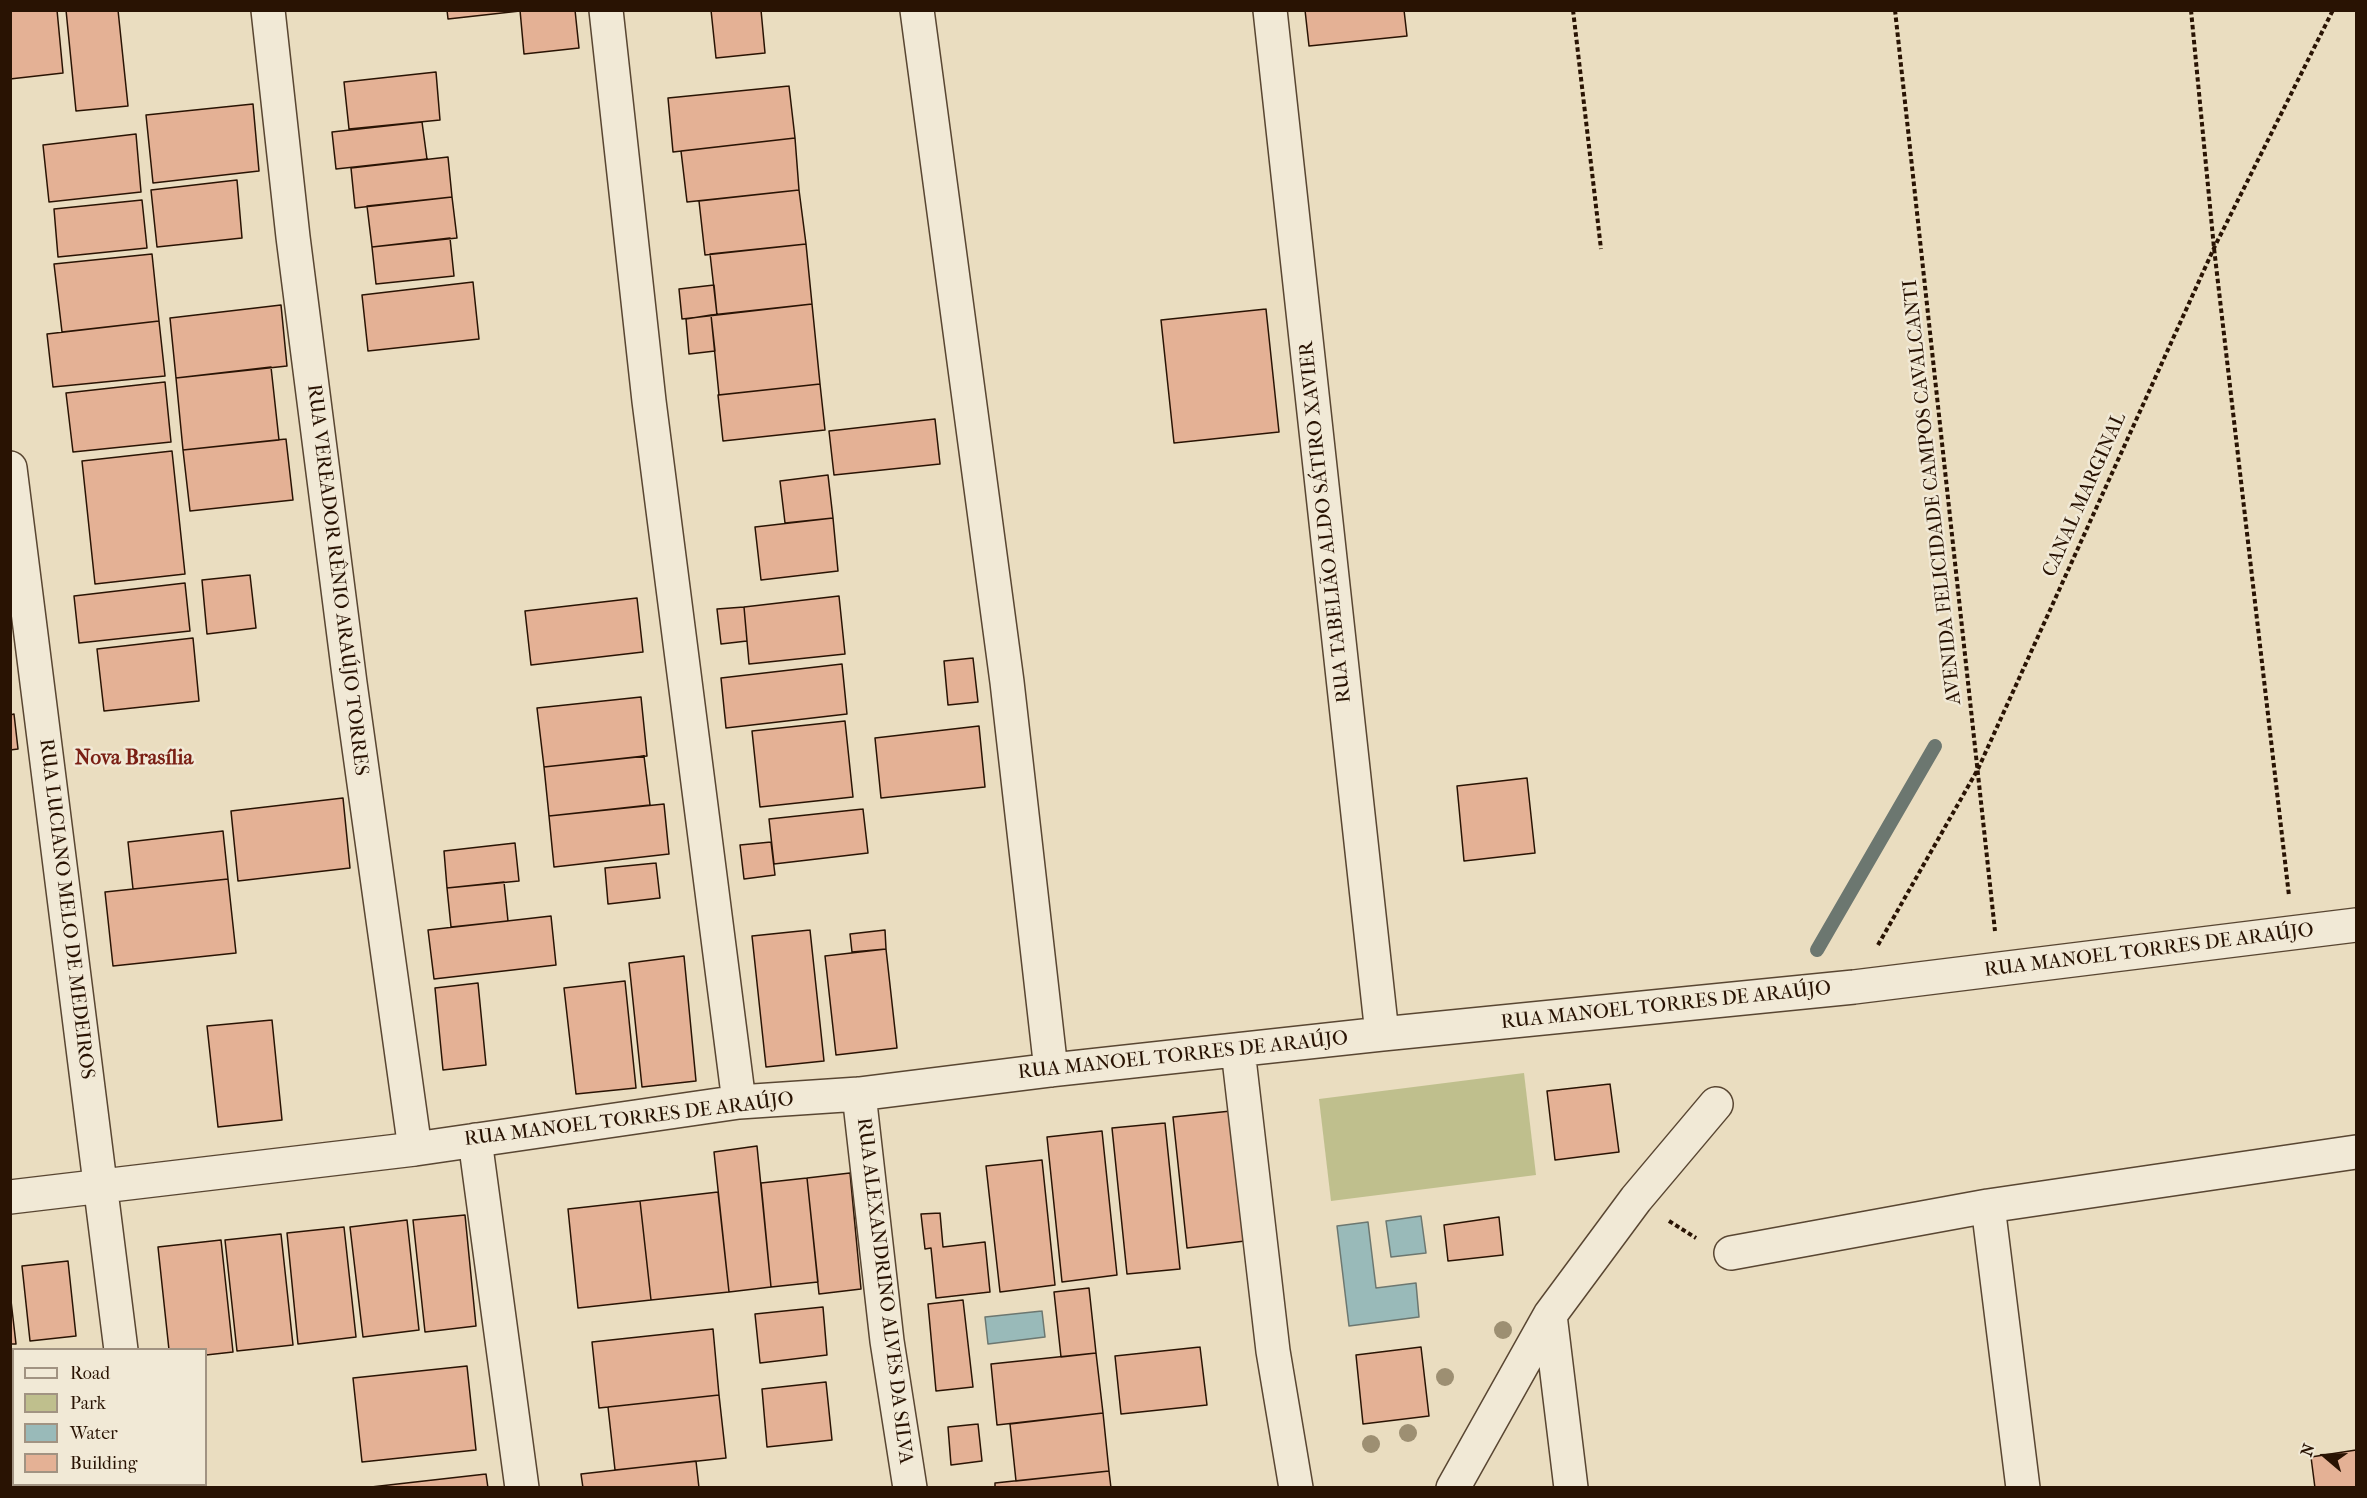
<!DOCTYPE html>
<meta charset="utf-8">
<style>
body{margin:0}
#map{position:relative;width:2367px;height:1498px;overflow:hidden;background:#eaddc0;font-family:"IM FELL French Canon",serif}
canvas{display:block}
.frame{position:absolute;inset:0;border:12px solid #291303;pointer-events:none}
.legend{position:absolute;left:12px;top:1348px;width:195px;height:138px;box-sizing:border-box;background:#f1e9d6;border:2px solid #a19382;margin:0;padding:8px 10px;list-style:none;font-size:18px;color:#291303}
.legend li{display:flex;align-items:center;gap:12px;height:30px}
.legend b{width:30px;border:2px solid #a19382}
.north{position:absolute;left:2295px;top:1426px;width:60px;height:60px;-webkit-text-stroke:4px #f1e9d6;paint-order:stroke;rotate:289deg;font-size:16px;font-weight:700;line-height:24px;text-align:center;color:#291303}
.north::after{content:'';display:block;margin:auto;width:21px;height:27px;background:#291303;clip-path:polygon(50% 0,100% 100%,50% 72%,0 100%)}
</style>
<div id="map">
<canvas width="2367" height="1498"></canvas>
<div class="frame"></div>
<ul class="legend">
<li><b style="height:8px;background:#f1e9d6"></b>Road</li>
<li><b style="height:16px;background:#bfbf8d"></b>Park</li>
<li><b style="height:16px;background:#99bab9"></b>Water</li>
<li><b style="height:16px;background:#e4b195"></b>Building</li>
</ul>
<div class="north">N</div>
</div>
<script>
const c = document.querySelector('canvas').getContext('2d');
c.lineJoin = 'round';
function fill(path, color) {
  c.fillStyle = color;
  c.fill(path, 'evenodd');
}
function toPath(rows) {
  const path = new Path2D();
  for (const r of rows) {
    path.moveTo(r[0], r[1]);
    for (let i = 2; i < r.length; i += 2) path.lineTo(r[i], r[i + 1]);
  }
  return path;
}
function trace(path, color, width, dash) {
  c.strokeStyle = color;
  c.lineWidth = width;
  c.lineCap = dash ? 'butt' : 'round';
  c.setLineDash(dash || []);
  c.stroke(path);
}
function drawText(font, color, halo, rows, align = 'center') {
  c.font = font + ' "IM FELL French Canon",serif';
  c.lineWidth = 5;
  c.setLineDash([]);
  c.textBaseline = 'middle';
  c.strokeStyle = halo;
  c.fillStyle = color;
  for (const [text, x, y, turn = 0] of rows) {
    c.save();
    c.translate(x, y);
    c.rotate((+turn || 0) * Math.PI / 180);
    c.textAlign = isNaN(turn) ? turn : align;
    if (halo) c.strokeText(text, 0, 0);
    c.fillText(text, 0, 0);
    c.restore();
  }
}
fill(toPath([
 [1524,1073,1536,1175,1331,1201,1319,1099]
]), '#bfbf8d');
const water = toPath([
 [1421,1216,1426,1253,1391,1257,1386,1221,1421,1216],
 [1368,1222,1376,1288,1416,1283,1419,1317,1349,1326,1337,1226,1368,1222],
 [1042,1311,1045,1337,988,1344,985,1317,1042,1311]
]);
fill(water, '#99bab9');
trace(water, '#6c7770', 1.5);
trace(toPath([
 [1817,950,1935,746]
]), '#6c7770', 14);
const building = toPath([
 [10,10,57,10,63,73,10,79,10,10],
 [66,10,118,10,128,106,76,111,66,10],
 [447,10,520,10,520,11,448,19,447,10],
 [575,10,579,48,524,54,520,10,575,10],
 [711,10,761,10,765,53,716,58,711,10],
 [1305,10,1404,10,1407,36,1309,46,1305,10],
 [436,72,440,120,349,129,344,82,436,72],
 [789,86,795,138,673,152,668,98,789,86],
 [253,104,259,171,153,183,146,115,253,104],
 [422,122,427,159,336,169,332,132,422,122],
 [136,134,141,192,49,202,43,145,136,134],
 [795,138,799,190,687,202,681,151,795,138],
 [448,157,452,197,355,208,351,168,448,157],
 [237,180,242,238,157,247,151,190,237,180],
 [799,190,806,244,705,255,699,201,799,190],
 [452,197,457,238,372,247,367,206,452,197],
 [142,200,147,248,58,257,54,209,142,200],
 [450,238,454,276,376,284,372,247,450,238],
 [806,244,812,304,717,315,710,254,806,244],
 [152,254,159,321,62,332,54,264,152,254],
 [473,282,479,339,368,351,362,295,473,282],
 [714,285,717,315,682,319,679,289,714,285],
 [812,304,820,384,719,395,711,315,812,304],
 [281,305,287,366,176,378,170,318,281,305],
 [1266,309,1279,432,1174,443,1161,320,1266,309],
 [711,315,715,351,689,354,686,319,711,315],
 [159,321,165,376,53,387,47,334,159,321],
 [271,367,279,440,183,450,176,378,271,367],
 [165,382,171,442,73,452,66,393,165,382],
 [820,384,825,430,723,441,718,395,820,384],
 [935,419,940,464,834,475,829,431,935,419],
 [286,439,293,500,190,511,183,450,286,439],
 [172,451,185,574,95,584,82,461,172,451],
 [828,475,833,518,785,523,780,481,828,475],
 [833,518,838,571,761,580,755,527,833,518],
 [250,575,256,628,207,634,202,580,250,575],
 [185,583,190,631,79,643,74,596,185,583],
 [839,596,845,654,749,664,744,607,839,596],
 [637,598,643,652,531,665,525,611,637,598],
 [744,607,747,641,721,644,717,609,744,607],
 [193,638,199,701,104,711,97,649,193,638],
 [973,658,978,702,948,705,944,661,973,658],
 [842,664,847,714,726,728,721,678,842,664],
 [641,697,647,756,544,767,537,708,641,697],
 [14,714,18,749,10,750,10,715,14,714],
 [845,721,853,797,760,807,752,731,845,721],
 [979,726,985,787,881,798,875,738,979,726],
 [644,756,650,805,549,816,544,767,644,756],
 [1527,778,1535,853,1464,861,1457,786,1527,778],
 [343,798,350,868,238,881,231,811,343,798],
 [664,804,669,854,554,867,549,816,664,804],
 [863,809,868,853,774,864,769,819,863,809],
 [223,831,228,879,133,889,128,842,223,831],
 [771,842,775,875,744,879,740,845,771,842],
 [515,843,519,881,447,888,444,851,515,843],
 [656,863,660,898,608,904,605,868,656,863],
 [228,879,236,953,113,966,105,892,228,879],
 [504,882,508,921,451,927,447,888,504,882],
 [551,916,556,965,434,979,428,930,551,916],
 [810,930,824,1061,766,1067,752,936,810,930],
 [885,930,886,949,852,952,850,934,885,930],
 [886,949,897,1048,836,1055,825,956,886,949],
 [684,956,696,1081,642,1087,629,963,684,956],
 [625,981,636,1088,576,1094,564,988,625,981],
 [478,983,486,1065,443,1070,435,988,478,983],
 [272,1020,282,1120,218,1127,207,1026,272,1020],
 [1610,1084,1619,1152,1555,1160,1547,1091,1610,1084],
 [1231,1111,1245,1241,1187,1248,1173,1117,1231,1111],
 [1165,1123,1180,1269,1127,1274,1112,1128,1165,1123],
 [1102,1131,1117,1275,1062,1282,1047,1137,1102,1131],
 [757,1146,771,1287,729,1292,714,1152,757,1146],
 [1042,1160,1055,1285,1000,1292,986,1166,1042,1160],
 [850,1173,861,1289,819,1294,807,1178,850,1173],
 [807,1178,818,1282,771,1287,761,1183,807,1178],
 [718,1192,729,1292,651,1300,640,1201,718,1192],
 [640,1201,651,1300,578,1308,568,1209,640,1201],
 [940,1213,943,1247,985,1242,990,1292,936,1298,931,1248,925,1249,921,1214,940,1213],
 [465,1215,476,1326,425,1332,413,1220,465,1215],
 [1499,1217,1503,1255,1448,1261,1444,1225,1499,1217],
 [407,1220,419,1330,363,1337,350,1227,407,1220],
 [344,1227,356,1337,298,1344,287,1233,344,1227],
 [281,1234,293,1345,237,1351,225,1240,281,1234],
 [221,1240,233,1352,206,1355,206,1350,169,1350,158,1247,221,1240],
 [68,1261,76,1336,30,1341,22,1266,68,1261],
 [1089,1288,1096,1353,1061,1357,1054,1292,1089,1288],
 [10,1292,16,1344,10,1344,10,1292],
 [963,1300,973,1387,936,1391,928,1304,963,1300],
 [823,1307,827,1355,760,1363,755,1314,823,1307],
 [713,1329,719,1395,599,1408,592,1342,713,1329],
 [1200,1347,1207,1405,1121,1414,1115,1356,1200,1347],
 [1421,1347,1429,1416,1363,1424,1356,1355,1421,1347],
 [1096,1353,1103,1413,997,1425,991,1364,1096,1353],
 [14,1362,14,1405,10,1406,10,1363,14,1362],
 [467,1366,476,1450,362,1462,353,1378,467,1366],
 [826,1382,832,1440,767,1447,762,1389,826,1382],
 [719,1395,726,1458,615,1470,608,1407,719,1395],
 [1103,1413,1109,1471,1016,1481,1010,1424,1103,1413],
 [978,1424,982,1461,951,1465,948,1427,978,1424],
 [2356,1450,2356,1488,2315,1488,2311,1457,2356,1450],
 [696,1461,699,1488,583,1488,581,1474,696,1461],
 [1109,1471,1111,1488,995,1488,995,1483,1109,1471],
 [486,1474,488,1488,371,1488,371,1487,486,1474]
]);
fill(building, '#e4b195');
trace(building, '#291303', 1.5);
const minor = toPath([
 [268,10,293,237,350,683,415,1149],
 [606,10,649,401,739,1102],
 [917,10,1007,682,1051,1070],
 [1270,10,1382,1034],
 [10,468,121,1350],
 [1238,1050,1273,1351,1296,1488],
 [859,1094,887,1341,910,1488],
 [475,1140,522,1488],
 [10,1197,415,1149,739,1102,859,1094,1051,1070,1382,1034,1854,987,2356,925],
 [1988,1206,2023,1488],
 [1731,1253,1988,1206,2356,1152],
 [1550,1315,1571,1488],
 [138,1484,138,1488],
 [1453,1488,1550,1315,1636,1199,1716,1104]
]);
trace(minor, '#594632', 36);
trace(toPath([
 [1573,10,1601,249],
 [1895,10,1995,931],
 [2191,10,2214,248,2289,896],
 [1878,945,1978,769,2214,248,2333,10],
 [1669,1221,1696,1238]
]), '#291303', 4, [4.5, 3]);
trace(minor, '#f1e9d6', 33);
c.fillStyle = '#9d8f72';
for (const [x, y] of [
 [1503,1330],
 [1445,1377],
 [1408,1433],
 [1371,1444]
]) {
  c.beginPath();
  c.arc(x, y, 9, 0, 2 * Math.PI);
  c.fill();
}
drawText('20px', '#291303', '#f1e9d6', [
 ["AVENIDA FELICIDADE CAMPOS CAVALCANTI",1933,492,-96],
 ["CANAL MARGINAL",2085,495,-66],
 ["RUA TABELIÃO ALDO SÁTIRO XAVIER",1326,522,-96],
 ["RUA VEREADOR RÊNIO ARAÚJO TORRES",337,580,83],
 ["RUA LUCIANO MELO DE MEDEIROS",66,909,83],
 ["RUA MANOEL TORRES DE ARAÚJO",2149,951,-7],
 ["RUA MANOEL TORRES DE ARAÚJO",1666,1006,-6],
 ["RUA MANOEL TORRES DE ARAÚJO",1183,1056,-6],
 ["RUA MANOEL TORRES DE ARAÚJO",629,1120,-7],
 ["RUA ALEXANDRINO ALVES DA SILVA",884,1291,83]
]);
drawText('bold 21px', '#7a1f14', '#f1e9d6', [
 ["Nova Brasília",134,759]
]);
</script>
